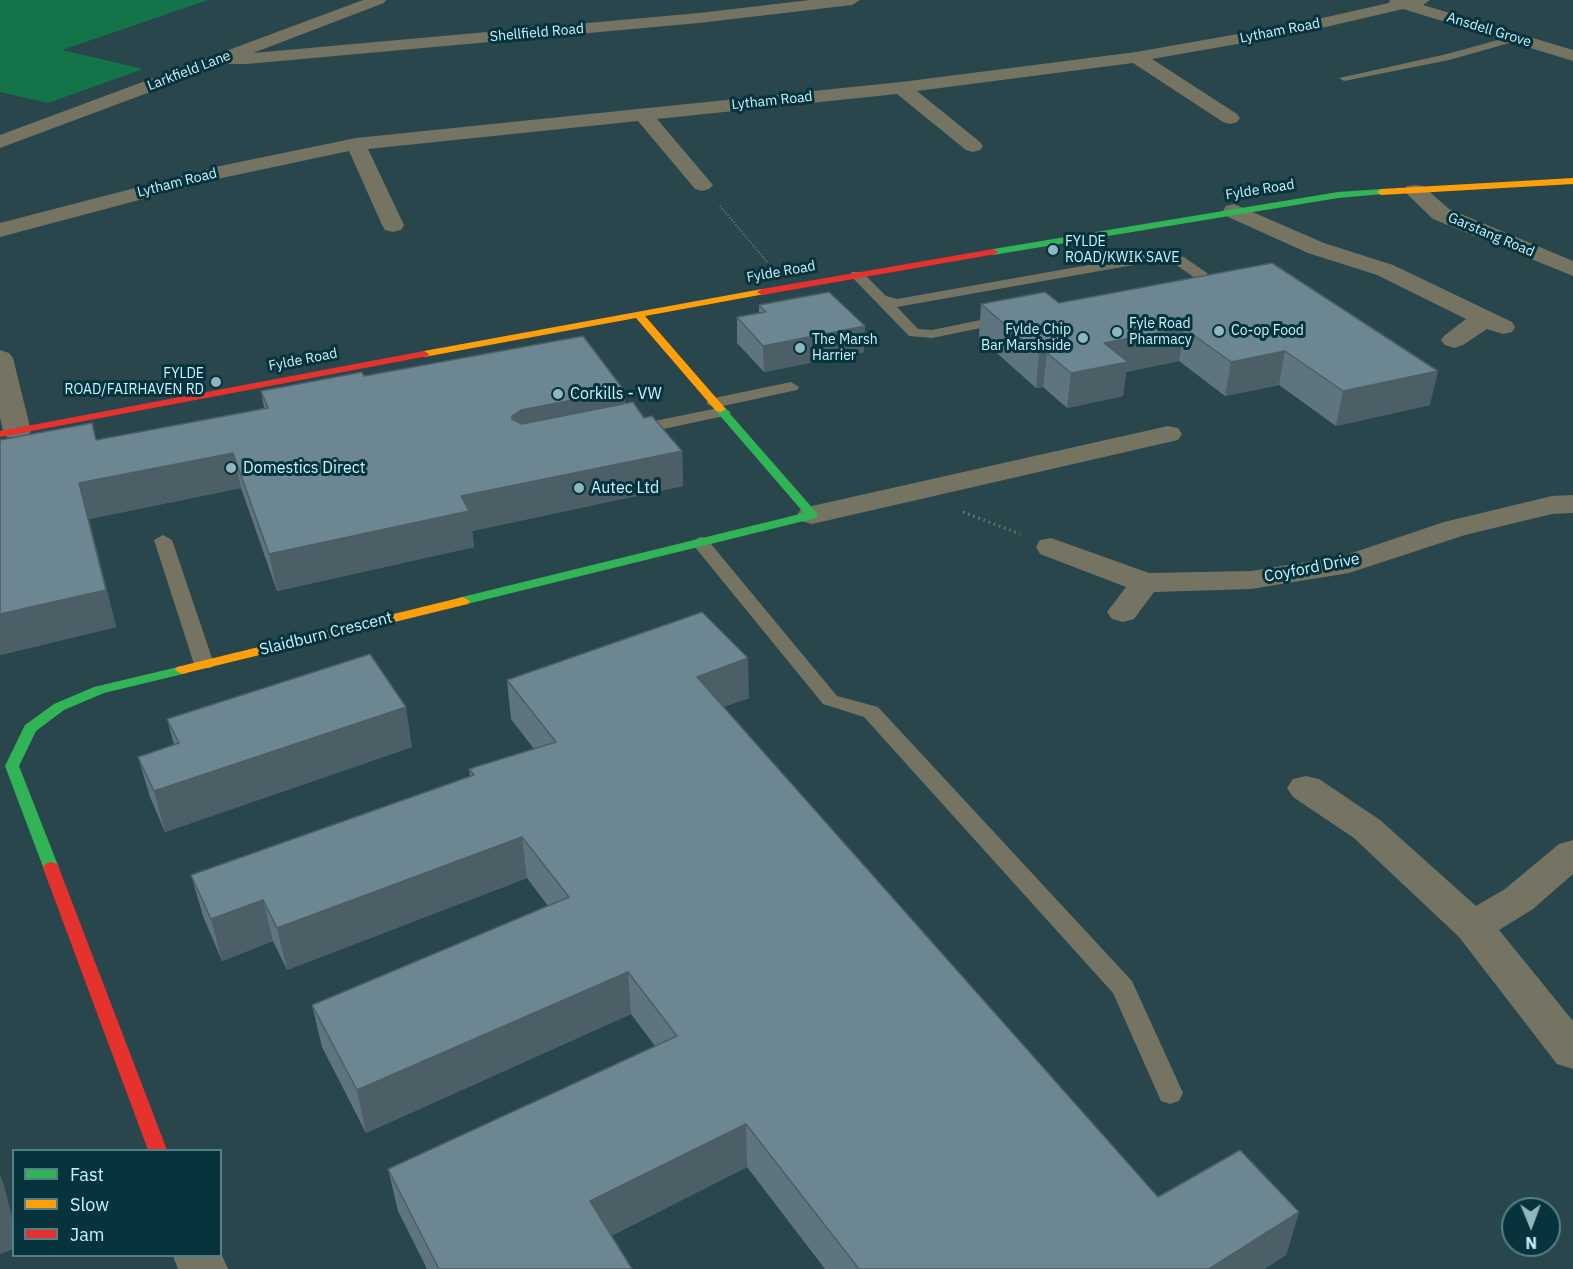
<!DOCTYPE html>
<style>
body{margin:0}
#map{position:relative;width:1573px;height:1269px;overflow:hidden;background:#29464c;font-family:"IBM Plex Sans",sans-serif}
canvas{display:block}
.legend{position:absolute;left:12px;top:1149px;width:210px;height:108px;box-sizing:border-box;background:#07333c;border:2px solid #54808a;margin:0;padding:8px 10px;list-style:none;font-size:18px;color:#c7f3ff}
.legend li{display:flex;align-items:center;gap:12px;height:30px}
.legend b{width:30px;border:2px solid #54808a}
.north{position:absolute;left:1501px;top:1197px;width:60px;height:60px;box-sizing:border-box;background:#07333c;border:2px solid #54808a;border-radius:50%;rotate:179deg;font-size:16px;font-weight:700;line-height:24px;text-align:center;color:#c7f3ff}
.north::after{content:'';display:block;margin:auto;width:21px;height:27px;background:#90b6c0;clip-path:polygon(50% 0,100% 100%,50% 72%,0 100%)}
</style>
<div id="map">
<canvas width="1573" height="1269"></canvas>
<ul class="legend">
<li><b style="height:8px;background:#30b455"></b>Fast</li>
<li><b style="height:8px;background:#ff9f0a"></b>Slow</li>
<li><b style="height:8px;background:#e5322d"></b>Jam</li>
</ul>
<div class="north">N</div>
</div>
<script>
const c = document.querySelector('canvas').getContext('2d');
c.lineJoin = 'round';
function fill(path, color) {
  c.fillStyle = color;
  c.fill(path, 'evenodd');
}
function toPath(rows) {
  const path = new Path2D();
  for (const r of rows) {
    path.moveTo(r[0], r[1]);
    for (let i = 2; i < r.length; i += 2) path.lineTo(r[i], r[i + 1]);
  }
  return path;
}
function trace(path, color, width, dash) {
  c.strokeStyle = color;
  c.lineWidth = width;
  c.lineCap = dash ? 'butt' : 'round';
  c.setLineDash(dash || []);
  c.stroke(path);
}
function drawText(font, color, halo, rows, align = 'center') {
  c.font = font + ' "IBM Plex Sans",sans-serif';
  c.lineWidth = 6;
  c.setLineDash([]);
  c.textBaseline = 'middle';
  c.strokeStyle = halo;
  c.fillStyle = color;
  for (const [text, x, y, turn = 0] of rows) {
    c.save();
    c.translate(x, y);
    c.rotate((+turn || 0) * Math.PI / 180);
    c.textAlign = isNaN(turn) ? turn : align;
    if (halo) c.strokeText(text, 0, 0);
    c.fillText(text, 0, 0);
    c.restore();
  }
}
fill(toPath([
 [0,0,208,0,62,50,143,69,48,103,0,92]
]), '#147449');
trace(toPath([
 [720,206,768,263]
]), '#727970', 2, [1, 2]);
trace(toPath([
 [963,512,1020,534]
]), '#727970', 3, [1.5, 4]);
fill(toPath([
 [1516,35,1520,36,1520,40,1449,60,1344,81,1339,78,1447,54,1516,35],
 [1156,253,1184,257,1207,273,1209,281,1202,285,1177,288,1177,282,1195,278,1175,264,1156,261,897,307,918,329,932,330,1005,315,1012,319,1005,323,932,338,909,336,850,275,852,272,862,272,886,296,897,299,1156,253],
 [791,382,799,387,797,390,714,408,706,403,714,398,791,382],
 [723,407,731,412,729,415,635,435,627,430,635,425,723,407],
 [163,535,172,540,214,664,211,668,197,668,194,664,154,540,163,535],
 [700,537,706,538,837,696,878,707,1132,981,1183,1093,1179,1101,1170,1104,1161,1101,1113,993,864,717,823,704,694,546,691,542,700,537]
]), '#757462');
fill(toPath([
 [363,0,386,0,384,3,253,53,699,13,810,0,860,0,852,5,699,23,247,64,225,64,0,148,0,135,363,0],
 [1390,0,1430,0,1423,5,1573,50,1573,61,1403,9,1300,33,1152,59,1237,114,1240,118,1237,122,1230,124,1223,122,1133,63,917,91,980,142,983,146,980,150,973,152,966,150,897,94,657,119,713,185,709,189,702,191,695,189,638,121,368,149,404,225,401,230,393,232,385,230,382,225,349,151,222,178,0,237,0,223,220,166,356,138,901,82,1136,52,1300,23,1389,3,1390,0],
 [1415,185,1423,186,1449,209,1573,261,1573,276,1433,219,1404,191,1407,186,1415,185],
 [1234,204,1324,243,1393,265,1512,322,1515,327,1512,332,1503,334,1487,329,1463,345,1454,348,1445,345,1441,340,1445,335,1466,319,1377,275,1308,253,1226,216,1223,211,1226,206,1234,204],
 [0,350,9,353,13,358,31,431,27,437,17,439,7,437,3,431,0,417,0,350],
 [1168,426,1178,428,1182,434,1178,440,812,524,801,521,797,515,801,509,812,506,1168,426],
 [1573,495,1573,513,1552,514,1465,535,1349,573,1251,589,1154,592,1134,619,1123,622,1112,619,1107,612,1126,587,1040,554,1036,547,1040,540,1051,538,1149,573,1251,571,1343,556,1444,522,1552,496,1573,495],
 [1306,776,1319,779,1380,820,1476,906,1505,889,1559,844,1573,840,1573,874,1533,909,1499,930,1573,1021,1573,1069,1557,1064,1459,937,1354,838,1293,797,1287,788,1293,779,1306,776],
 [220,1251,228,1269,178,1269,173,1256,220,1256,220,1251]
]), '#757462');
fill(toPath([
 [1381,189,1384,190,1384,194,1338,198,993,255,988,252,993,249,1338,192,1381,189],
 [720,406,724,407,816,512,818,515,816,518,463,605,458,604,456,601,458,598,804,513,716,411,714,409,720,406],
 [182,666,187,667,189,670,187,673,104,693,64,710,36,731,19,766,59,868,57,872,51,874,45,872,5,766,25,725,54,704,94,687,182,666]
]), '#30b455');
fill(toPath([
 [1573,178,1573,184,1381,195,1377,192,1381,189,1573,178],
 [762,289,765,290,765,294,645,316,724,407,726,409,720,412,716,411,636,318,424,357,419,354,424,351,762,289],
 [463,597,470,601,468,604,182,674,175,670,177,667,463,597]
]), '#ff9f0a');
fill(toPath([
 [993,249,998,252,996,254,762,295,757,292,762,289,993,249],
 [424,351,429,354,428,356,0,437,0,431,424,351],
 [51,862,57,864,59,868,167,1150,148,1150,43,868,45,864,51,862]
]), '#e5322d');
fill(toPath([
 [1272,263,1430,405,1336,426,1279,385,1225,396,1179,361,1126,372,1123,396,1067,408,1043,387,1036,388,979,337,981,304,1059,303],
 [759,305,864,352,764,372,737,343,737,317,759,313],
 [364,376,624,390,625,404,644,418,682,451,683,486,472,531,474,547,277,591,241,488,89,519,116,627,0,655,0,440,92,423,96,440,264,408,261,391],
 [507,680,749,698,723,707,1158,1197,1299,1212,1286,1255,1264,1269,825,1269,747,1167,611,1236,632,1269,427,1269,398,1211,388,1169,655,1046,631,1014,366,1133,322,1047,312,1005,548,906,527,878,287,970,273,941,222,961,203,916,191,875,470,776,469,769,534,749,511,719],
 [167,719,412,747,165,832,150,797,138,757,174,745]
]), '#5e747e');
fill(toPath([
 [865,326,864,352,764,372,763,346],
 [1184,328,1179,361,1126,372,1123,396,1067,408,1071,373,1104,343],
 [1285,351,1279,385,1225,396,1231,362],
 [1047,353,1043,387,1036,388,1039,354],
 [1438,371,1430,405,1336,426,1343,391],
 [624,390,626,424,516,450,512,416,521,410],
 [682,451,683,486,472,531,474,547,277,591,269,554,461,496],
 [233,453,241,488,89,519,116,627,0,655,0,614,79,483],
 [748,658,749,698,698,716,697,677],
 [406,707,412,747,165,832,154,791],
 [522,837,527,878,287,970,277,928],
 [263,900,273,941,222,961,211,919],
 [628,972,631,1014,366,1133,357,1090],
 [746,1124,747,1167,595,1244,590,1201],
 [0,1175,3,1182,14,1224,14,1249,0,1254],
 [1299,1212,1286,1255,1264,1269,1209,1269]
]), '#4c5e66');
const building = toPath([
 [1272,263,1438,371,1343,391,1285,351,1231,362,1184,328,1104,343,1128,362,1071,373,1047,353,1039,354,981,304,1045,292,1059,303,1272,263],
 [829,292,865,326,763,346,737,317,766,312,759,305,829,292],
 [583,336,624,390,521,410,512,416,512,419,522,424,633,402,644,418,652,416,682,451,461,496,469,511,269,554,233,453,79,483,106,590,0,614,0,440,92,423,96,440,268,408,261,391,362,372,364,376,583,336],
 [702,612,748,658,697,677,1158,1197,1240,1150,1299,1212,1209,1269,859,1269,746,1124,590,1201,632,1269,439,1269,388,1169,677,1036,628,972,357,1090,312,1005,569,897,522,837,277,928,263,900,211,919,191,875,474,775,469,769,556,742,507,680,702,612],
 [370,654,406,707,154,791,138,757,179,743,167,719,370,654]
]);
fill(building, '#6d8792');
trace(building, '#4c5e66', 1.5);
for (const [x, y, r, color] of [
 [1053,250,6,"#90b6c0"],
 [1219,331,6,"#90b6c0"],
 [1117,332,6,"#90b6c0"],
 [1083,338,6,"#90b6c0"],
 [800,348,6,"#90b6c0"],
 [216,382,6,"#90b6c0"],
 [558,394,6,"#90b6c0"],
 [231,468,6,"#90b6c0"],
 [579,488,6,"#90b6c0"]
]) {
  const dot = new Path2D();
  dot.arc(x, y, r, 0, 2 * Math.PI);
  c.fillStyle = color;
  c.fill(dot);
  trace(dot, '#07333c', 2);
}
drawText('14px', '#c7f3ff', '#07333c', [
 ["Ansdell Grove",1489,30,17],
 ["Lytham Road",1280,31,-11],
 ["Shellfield Road",537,33,-5],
 ["Larkfield Lane",189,71,-21],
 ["Lytham Road",772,101,-6],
 ["Lytham Road",177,183,-14],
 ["Fylde Road",1260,190,-9],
 ["Garstang Road",1491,235,23],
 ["Fylde Road",781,272,-10],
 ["Fylde Road",303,360,-11]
]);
drawText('14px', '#c7f3ff', '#07333c', [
 ["FYLDE",1065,242],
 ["ROAD/KWIK SAVE",1065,258],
 ["Fyle Road",1129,324],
 ["Pharmacy",1129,340],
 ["Fylde Chip",1071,330,"right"],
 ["Bar Marshside",1071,346,"right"],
 ["Co-op Food",1231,331],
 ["The Marsh",812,340],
 ["Harrier",812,356],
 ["FYLDE",204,374,"right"],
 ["ROAD/FAIRHAVEN RD",204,390,"right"]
], 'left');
drawText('16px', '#c7f3ff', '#07333c', [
 ["Corkills - VW",570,394],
 ["Domestics Direct",243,468],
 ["Autec Ltd",591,488]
], 'left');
drawText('16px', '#c7f3ff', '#07333c', [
 ["Coyford Drive",1312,568,-11],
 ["Slaidburn Crescent",326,634,-14]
]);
</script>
